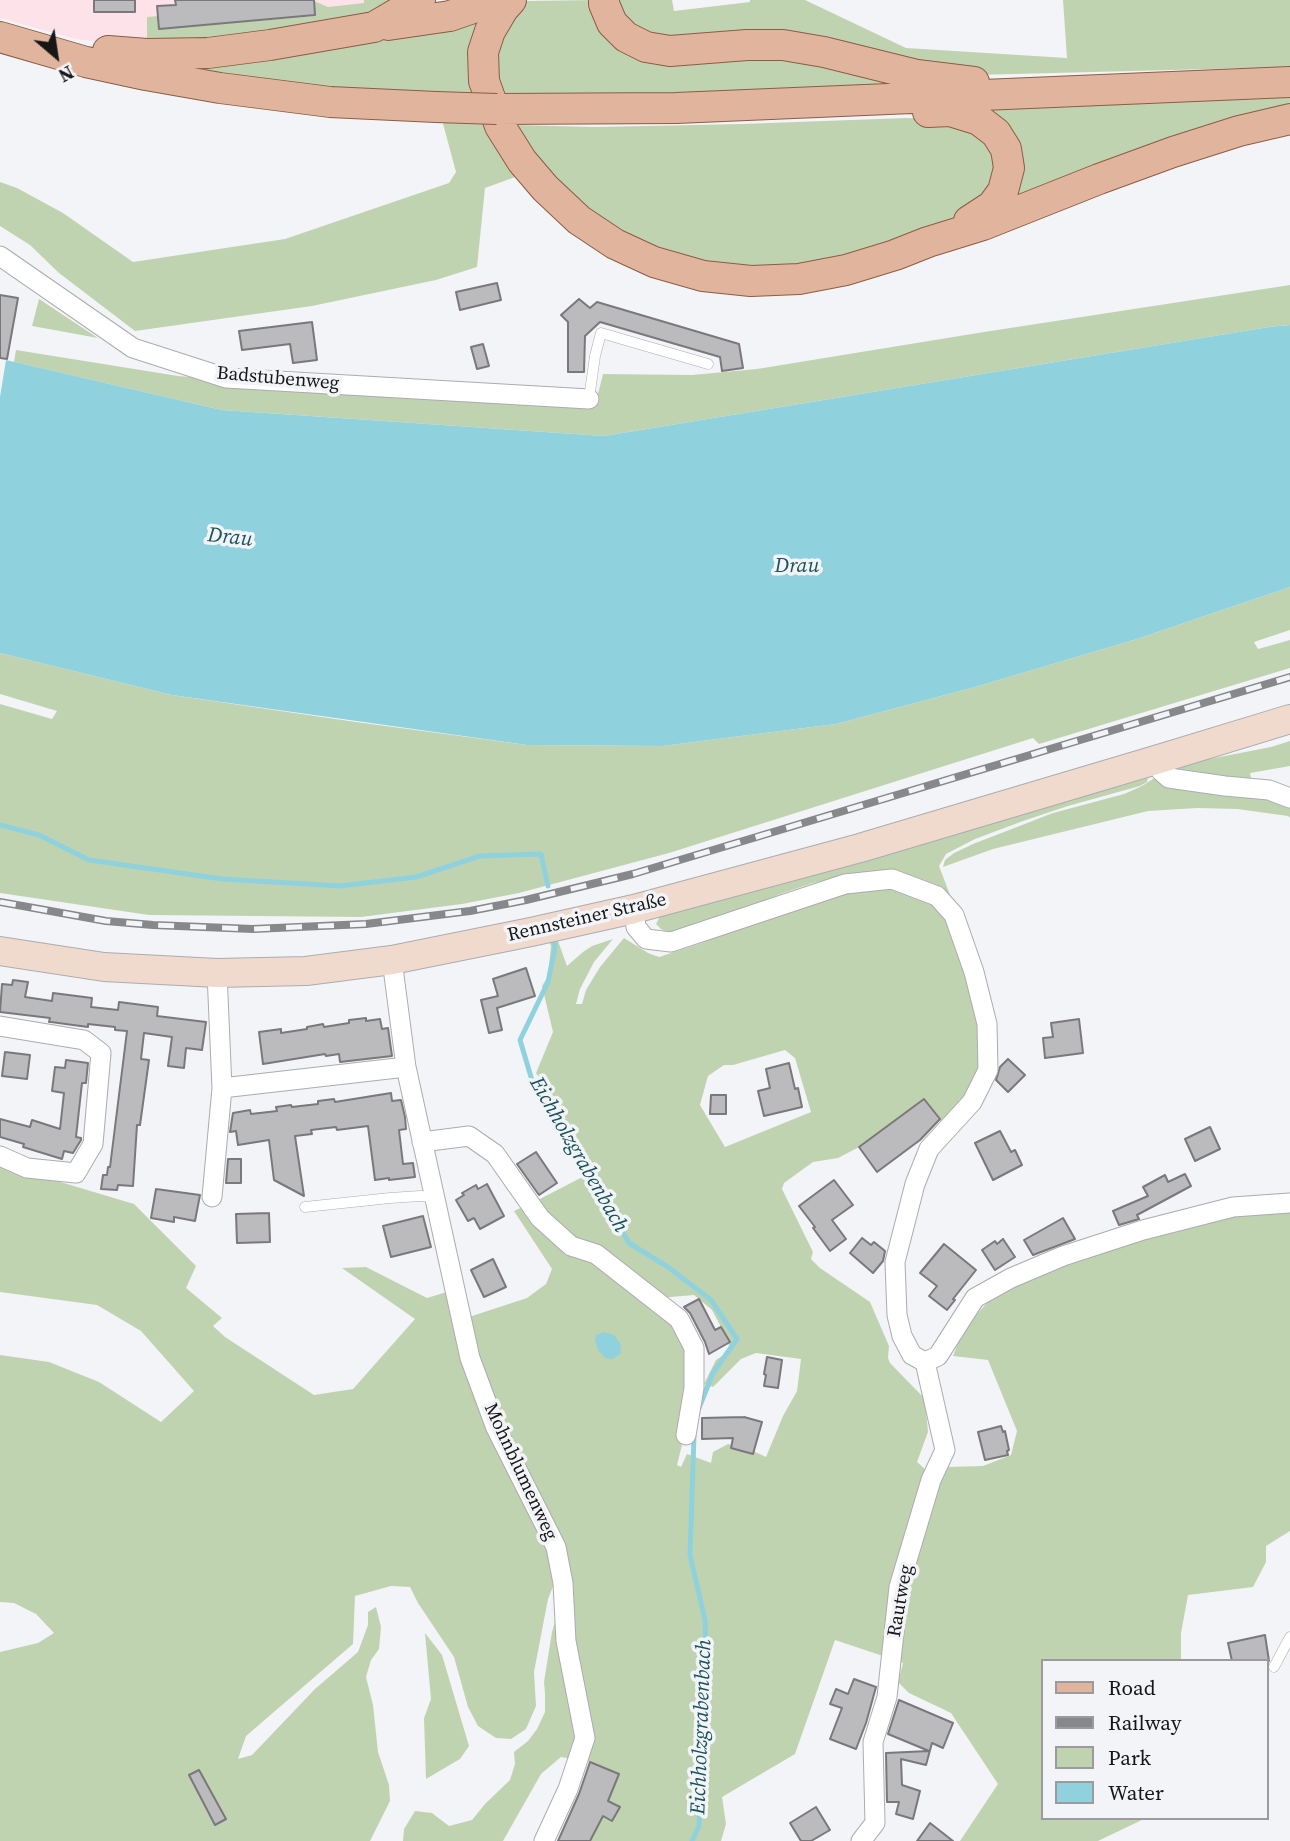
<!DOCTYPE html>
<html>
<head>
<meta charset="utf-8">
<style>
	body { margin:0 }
	#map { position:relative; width:1290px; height:1841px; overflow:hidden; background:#f3f4f8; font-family:"Source Serif 4",serif }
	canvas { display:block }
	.legend { position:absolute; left:1041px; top:1659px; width:228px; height:161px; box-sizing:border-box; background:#f3f4f8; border:2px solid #9b9b9e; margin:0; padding:9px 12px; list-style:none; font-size:21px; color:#161617 }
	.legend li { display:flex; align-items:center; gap:14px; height:35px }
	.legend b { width:35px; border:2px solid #9b9b9e }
	.north { position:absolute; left:21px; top:21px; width:70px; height:70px; -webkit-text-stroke:5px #f3f4f8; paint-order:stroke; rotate:151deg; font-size:19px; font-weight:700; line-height:28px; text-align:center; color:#161617 }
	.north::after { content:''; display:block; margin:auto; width:24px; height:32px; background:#161617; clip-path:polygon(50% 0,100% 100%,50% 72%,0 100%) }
</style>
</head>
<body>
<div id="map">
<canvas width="1290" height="1841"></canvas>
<ul class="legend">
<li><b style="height:9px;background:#e0b49d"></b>Road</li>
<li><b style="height:9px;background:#87888a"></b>Railway</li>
<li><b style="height:19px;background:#c0d3b1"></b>Park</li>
<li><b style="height:19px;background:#8fd2dd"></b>Water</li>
</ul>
<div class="north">N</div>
</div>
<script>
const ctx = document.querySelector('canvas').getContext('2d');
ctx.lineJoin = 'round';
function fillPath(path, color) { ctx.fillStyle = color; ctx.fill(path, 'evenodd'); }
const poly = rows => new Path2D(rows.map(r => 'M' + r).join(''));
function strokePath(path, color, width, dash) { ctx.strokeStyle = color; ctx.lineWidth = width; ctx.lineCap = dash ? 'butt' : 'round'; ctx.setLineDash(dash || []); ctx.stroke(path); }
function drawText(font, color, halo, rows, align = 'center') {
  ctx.font = font + ' "Source Serif 4",serif'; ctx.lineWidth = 7; ctx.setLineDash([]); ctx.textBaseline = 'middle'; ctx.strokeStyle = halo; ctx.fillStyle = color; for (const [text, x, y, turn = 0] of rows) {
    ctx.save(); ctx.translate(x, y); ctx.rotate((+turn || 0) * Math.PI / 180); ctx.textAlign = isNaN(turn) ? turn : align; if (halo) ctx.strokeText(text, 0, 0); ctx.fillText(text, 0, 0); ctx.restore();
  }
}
const commercial = poly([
	[0,0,391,0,380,9,147,47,75,39,0,18]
]);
const green = poly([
	[364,0,407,0,354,22,147,47,147,17,158,16,159,29,315,16,314,1,328,7,364,3],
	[598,0,620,40,766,51,892,83,890,89,499,97,494,57,500,36,524,1],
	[615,0,672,0,674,11,750,2,750,0,805,0,906,48,1067,58,1063,0,1290,0,1290,67,975,75,666,47,632,33],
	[492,9,478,96,377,96,216,78,156,61],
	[1290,93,1290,112,1007,209,987,110,992,106],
	[906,118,951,119,973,127,998,156,995,189,948,223,837,261,754,270,696,263,618,234,546,173,514,125,596,127,742,124],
	[442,120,489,124,518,176,485,188,477,267,436,280,312,306,135,331,59,273,30,245,0,226,0,182,17,188,63,213,133,262,285,239,449,183,456,172],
	[1290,285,1290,325,1269,327,604,436,222,410,14,362,16,350,178,376,397,394,595,406,603,374,692,375,757,369,984,332],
	[39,299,98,338,32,326],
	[1290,587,1290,630,1254,642,1258,649,1290,640,1290,668,1039,744,1033,738,669,853,519,893,462,904,361,917,149,915,0,893,0,704,52,719,57,711,0,694,0,653,172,695,356,722,527,745,662,746,836,724,975,687,1137,639],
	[1290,741,1290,766,1250,773,1252,782,1179,773,1178,769,1180,768,1199,761,1271,747],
	[1159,775,1290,802,1290,818,1288,816,1237,809,1197,808,1148,811,993,849,943,867,945,860,954,853,973,844,1053,813,1124,794,1142,786],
	[1148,778,1147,782,1140,786,1068,806,1023,821,975,839,946,854,939,866,950,895,949,898,930,883,913,876,897,872,836,878,813,883,783,893,726,916,670,933,661,929,656,924,660,916],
	[876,886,907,888,929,898,946,917,954,936,980,1034,980,1069,971,1091,943,1124,924,1099,859,1147,838,1158,813,1162,784,1183,782,1189,813,1252,811,1259,820,1268,870,1302,889,1346,888,1358,890,1363,925,1399,928,1432,917,1462,926,1470,886,1657,835,1640,795,1754,722,1797,726,1824,721,1841,590,1841,603,1816,612,1821,620,1807,607,1800,619,1774,585,1760,569,1596,512,1450,466,1318,527,1298,546,1284,552,1269,514,1211,529,1204,583,1251,665,1316,686,1343,692,1356,680,1430,682,1445,677,1465,681,1467,687,1454,711,1463,713,1452,728,1444,731,1445,731,1448,752,1454,753,1451,766,1457,783,1416,797,1391,801,1359,756,1353,741,1359,713,1387,704,1384,716,1360,731,1350,728,1343,729,1342,712,1310,694,1295,659,1298,575,1242,536,1201,596,1170,536,1073,553,1032,542,986,547,978,549,966,551,946,549,941,557,938,567,966,583,952,592,946,613,939,594,962,580,989,576,1004,582,1004,586,990,600,967,624,938,648,953,659,957,702,943,787,906],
	[785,1050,795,1058,811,1112,725,1147,700,1105,708,1076,724,1065,733,1065],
	[0,1162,17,1169,134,1204,196,1266,186,1288,222,1318,213,1326,225,1337,314,1395,353,1389,415,1319,342,1268,366,1267,427,1298,450,1291,560,1569,548,1599,534,1672,536,1706,526,1729,511,1739,496,1738,478,1726,468,1707,454,1657,418,1603,410,1587,391,1586,355,1596,353,1644,246,1736,238,1759,252,1755,315,1689,358,1652,368,1625,368,1612,376,1607,381,1627,379,1649,371,1660,366,1677,373,1705,378,1752,389,1785,390,1801,370,1841,0,1841,0,1652,38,1643,54,1633,36,1614,14,1603,0,1602,0,1355,49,1362,99,1382,161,1422,194,1391,141,1331,97,1305,0,1292],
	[1290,1211,1290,1531,1266,1546,1266,1562,1253,1587,1188,1595,1181,1633,1181,1661,1043,1661,1043,1818,1146,1818,1098,1841,960,1841,998,1784,951,1713,909,1693,898,1682,903,1663,898,1661,901,1602,945,1467,983,1466,1011,1455,1017,1431,988,1360,953,1356,964,1328,996,1293,1051,1267,1229,1214],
	[559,1608,569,1686,566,1693,568,1698,578,1760,561,1757,541,1774,503,1841,403,1841,404,1829,415,1811,432,1813,449,1826,472,1820,485,1804,510,1780,515,1764,514,1752,528,1741,537,1729,545,1712,545,1693,544,1682,552,1632],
	[425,1633,442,1655,469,1746,460,1759,426,1779,424,1718,431,1699]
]);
const water = poly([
	[1290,325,1290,587,1137,639,975,687,836,724,662,746,527,745,172,695,0,653,0,397,6,360,222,410,604,436,1269,327],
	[604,1332,614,1335,620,1343,621,1353,613,1359,605,1358,598,1350,595,1340,596,1335]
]);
const stream = poly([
	[0,825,39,835,89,860,222,879,340,886,416,877,480,856,541,854,548,886],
	[553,935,555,948,548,982,520,1040,534,1087,563,1129,629,1243,668,1267,711,1300,737,1339,713,1373,699,1408],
	[692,1841,699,1826,707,1681,705,1620,690,1555,694,1435]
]);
const building = poly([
	[94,0,135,0,135,12,94,12,94,0],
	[175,0,314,0,315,15,159,29,157,6,176,5,175,0],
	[497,283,501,300,460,310,456,292,497,283],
	[0,295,18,298,7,359,0,358,0,295],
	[579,299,590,308,597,302,739,344,743,368,722,371,720,357,600,322,585,336,584,372,568,372,568,322,561,315,579,299],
	[312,322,317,360,293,363,290,344,242,350,239,331,312,322],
	[483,344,489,366,477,369,471,347,483,344],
	[526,968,535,996,497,1008,502,1030,489,1033,481,1000,498,996,493,979,526,968],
	[13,980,28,982,25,997,52,1001,53,993,92,998,91,1007,118,1010,119,1002,158,1007,157,1016,206,1022,202,1050,186,1048,184,1068,168,1066,172,1037,144,1033,141,1059,149,1060,140,1125,137,1125,133,1186,118,1185,117,1190,101,1189,103,1175,107,1175,108,1167,110,1167,127,1031,115,1030,115,1027,88,1024,88,1027,51,1022,49,1022,50,1018,0,1012,2,984,12,985,13,980],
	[366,1018,366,1021,380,1019,382,1029,388,1028,392,1056,340,1062,339,1054,326,1056,325,1054,263,1064,259,1032,281,1029,281,1033,307,1029,307,1027,323,1024,324,1027,349,1023,349,1020,366,1018],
	[1079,1019,1083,1053,1045,1058,1043,1038,1053,1037,1051,1023,1079,1019],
	[5,1052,30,1055,27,1079,2,1076,5,1052],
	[1008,1059,1025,1075,1008,1092,996,1080,1000,1067,1008,1059],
	[66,1060,88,1063,86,1083,82,1083,76,1137,81,1138,81,1140,73,1153,64,1151,62,1159,23,1147,24,1144,0,1137,0,1119,30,1127,32,1120,60,1129,64,1093,52,1091,55,1067,65,1068,66,1060],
	[789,1063,795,1089,798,1088,802,1107,764,1116,758,1091,770,1088,766,1069,789,1063],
	[391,1093,392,1101,401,1100,405,1117,406,1129,399,1130,403,1164,413,1163,415,1177,389,1180,389,1178,375,1180,368,1126,337,1130,336,1127,311,1130,312,1134,295,1136,304,1196,274,1180,269,1140,238,1145,236,1131,230,1132,233,1113,250,1110,251,1114,277,1111,276,1107,291,1105,292,1107,318,1104,318,1101,334,1099,335,1102,391,1093],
	[711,1095,726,1095,726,1114,710,1114,711,1095],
	[924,1099,940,1119,920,1140,877,1172,859,1147,924,1099],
	[1210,1127,1220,1149,1195,1161,1185,1139,1210,1127],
	[1000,1131,1011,1152,1015,1150,1022,1165,993,1180,975,1143,1000,1131],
	[536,1152,557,1183,539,1195,517,1164,536,1152],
	[228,1159,241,1159,241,1183,226,1183,228,1159],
	[1185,1174,1191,1186,1137,1215,1139,1219,1119,1225,1113,1211,1148,1196,1143,1187,1165,1175,1168,1182,1185,1174],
	[834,1180,853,1205,832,1220,846,1239,830,1251,813,1228,815,1227,799,1206,834,1180],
	[487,1184,504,1216,480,1229,474,1218,468,1221,456,1200,464,1195,462,1193,476,1185,478,1189,487,1184],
	[156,1189,200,1195,195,1221,174,1217,174,1222,151,1218,156,1189],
	[269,1213,270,1242,237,1243,236,1214,269,1213],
	[423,1216,431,1247,391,1257,383,1226,423,1216],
	[1063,1218,1075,1239,1033,1255,1024,1240,1063,1218],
	[862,1238,871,1245,874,1242,885,1251,883,1261,873,1273,850,1253,862,1238],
	[1003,1239,1015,1257,995,1270,982,1250,995,1241,997,1244,1003,1239],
	[944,1244,976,1270,953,1299,955,1300,947,1310,929,1296,937,1286,920,1273,944,1244],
	[493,1259,506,1287,484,1297,471,1270,493,1259],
	[699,1299,715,1330,721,1327,730,1342,709,1354,705,1342,690,1313,684,1307,699,1299],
	[767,1357,782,1360,778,1388,764,1386,766,1375,764,1374,767,1357],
	[744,1417,762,1422,753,1454,731,1448,733,1438,702,1439,702,1418,744,1417],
	[1001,1426,1003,1432,1005,1431,1009,1450,1007,1451,1008,1455,985,1460,978,1432,1001,1426],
	[1265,1635,1269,1661,1232,1661,1228,1643,1265,1635],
	[854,1679,876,1687,866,1723,856,1749,830,1739,842,1708,830,1704,836,1689,848,1694,854,1679],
	[899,1700,953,1723,943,1748,932,1743,926,1765,901,1759,902,1785,920,1791,913,1819,896,1814,899,1802,887,1802,886,1753,929,1751,888,1734,899,1700],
	[590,1762,619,1774,608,1801,620,1807,612,1821,603,1816,590,1841,558,1841,579,1794,590,1762],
	[199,1770,226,1819,215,1825,189,1775,199,1770],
	[816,1807,830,1830,811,1841,801,1841,790,1823,816,1807],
	[930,1823,953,1841,917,1841,930,1823]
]);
const service = poly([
	[589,399,595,356,601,333,708,364],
	[305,1207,390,1198,420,1196,434,1197],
	[1274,1667,1290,1637]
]);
const minor = poly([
	[0,256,133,348,226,378,589,399],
	[1159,759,1161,771,1169,778,1225,786,1269,790,1290,798],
	[634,909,636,927,646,939,671,942,845,884,892,879,937,896,954,915,974,972,987,1024,988,1070,972,1102,929,1149,915,1184,895,1262,897,1315,902,1336,912,1355,925,1362,938,1356,975,1298,1011,1278,1063,1256,1143,1230,1233,1207,1290,1203],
	[392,960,406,1067,470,1358,496,1428,556,1547,563,1583,566,1641,585,1738,568,1789,544,1841],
	[217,973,222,1088,406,1067],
	[0,1026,84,1040,101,1053,93,1144,76,1173,27,1168,0,1156],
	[422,1142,469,1136,495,1154,540,1218,571,1246,596,1254,679,1319,694,1348,694,1388,686,1435],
	[212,1197,222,1088],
	[861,1841,875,1823,873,1742,887,1697,899,1587,931,1480,945,1450,925,1362]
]);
const secondary = poly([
	[0,951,104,967,217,973,306,971,392,960,531,932,634,909,860,848,1159,759,1290,719]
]);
const primary = poly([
	[511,0,503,9,490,31,483,52,484,81,500,126,522,161,545,188,579,220,615,244,654,262,703,276,751,281,799,279,846,270,895,255,928,242,983,225,1099,179,1173,152,1239,131,1290,119],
	[604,0,604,4,612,23,626,37,646,47,670,51,747,45,783,45,824,52,917,75,974,82],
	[388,25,450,16,496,0],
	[0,37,86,62,146,75,220,88,330,102,436,107],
	[108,51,147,54,208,53,270,45,374,27,420,0],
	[497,109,676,108,1290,82],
	[928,112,950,111,979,120,996,133,1006,149,1009,168,1003,191,992,206,969,221]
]);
const rail = poly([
	[0,902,106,921,153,925,253,929,366,924,470,911,526,900,633,874,1290,677]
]);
const primaryBridge = poly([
	[436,107,497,109]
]);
const streetNames = [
	["Badstubenweg",278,379,5],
	["Rennsteiner Straße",587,918,-13],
	["Mohnblumenweg",520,1472,65],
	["Rautweg",901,1601,-80]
];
const waterNames = [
	["Drau",230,538,6],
	["Drau",797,567],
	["Eichholzgrabenbach",578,1155,60],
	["Eichholzgrabenbach",702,1727,-88]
];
fillPath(commercial, '#fde3e9');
fillPath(green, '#c0d3b1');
fillPath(water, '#8fd2dd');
strokePath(stream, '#8fd2dd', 5);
fillPath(building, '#bbbabd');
strokePath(building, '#7a787b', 2);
strokePath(service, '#abacaf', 11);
strokePath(minor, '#abacaf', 21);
strokePath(secondary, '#abacaf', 30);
strokePath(primary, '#8c5c44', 32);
strokePath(service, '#fff', 10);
strokePath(minor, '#fff', 19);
strokePath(secondary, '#f0dace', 28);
strokePath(primary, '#e0b49d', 30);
strokePath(rail, '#87888a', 8);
strokePath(rail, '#f3f4f8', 5, [16]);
strokePath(primaryBridge, '#8c5c44', 32, []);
strokePath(primaryBridge, '#e0b49d', 30);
drawText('19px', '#161617', '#f3f4f8', streetNames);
drawText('italic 21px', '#18525a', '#f3f4f8', waterNames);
</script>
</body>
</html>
